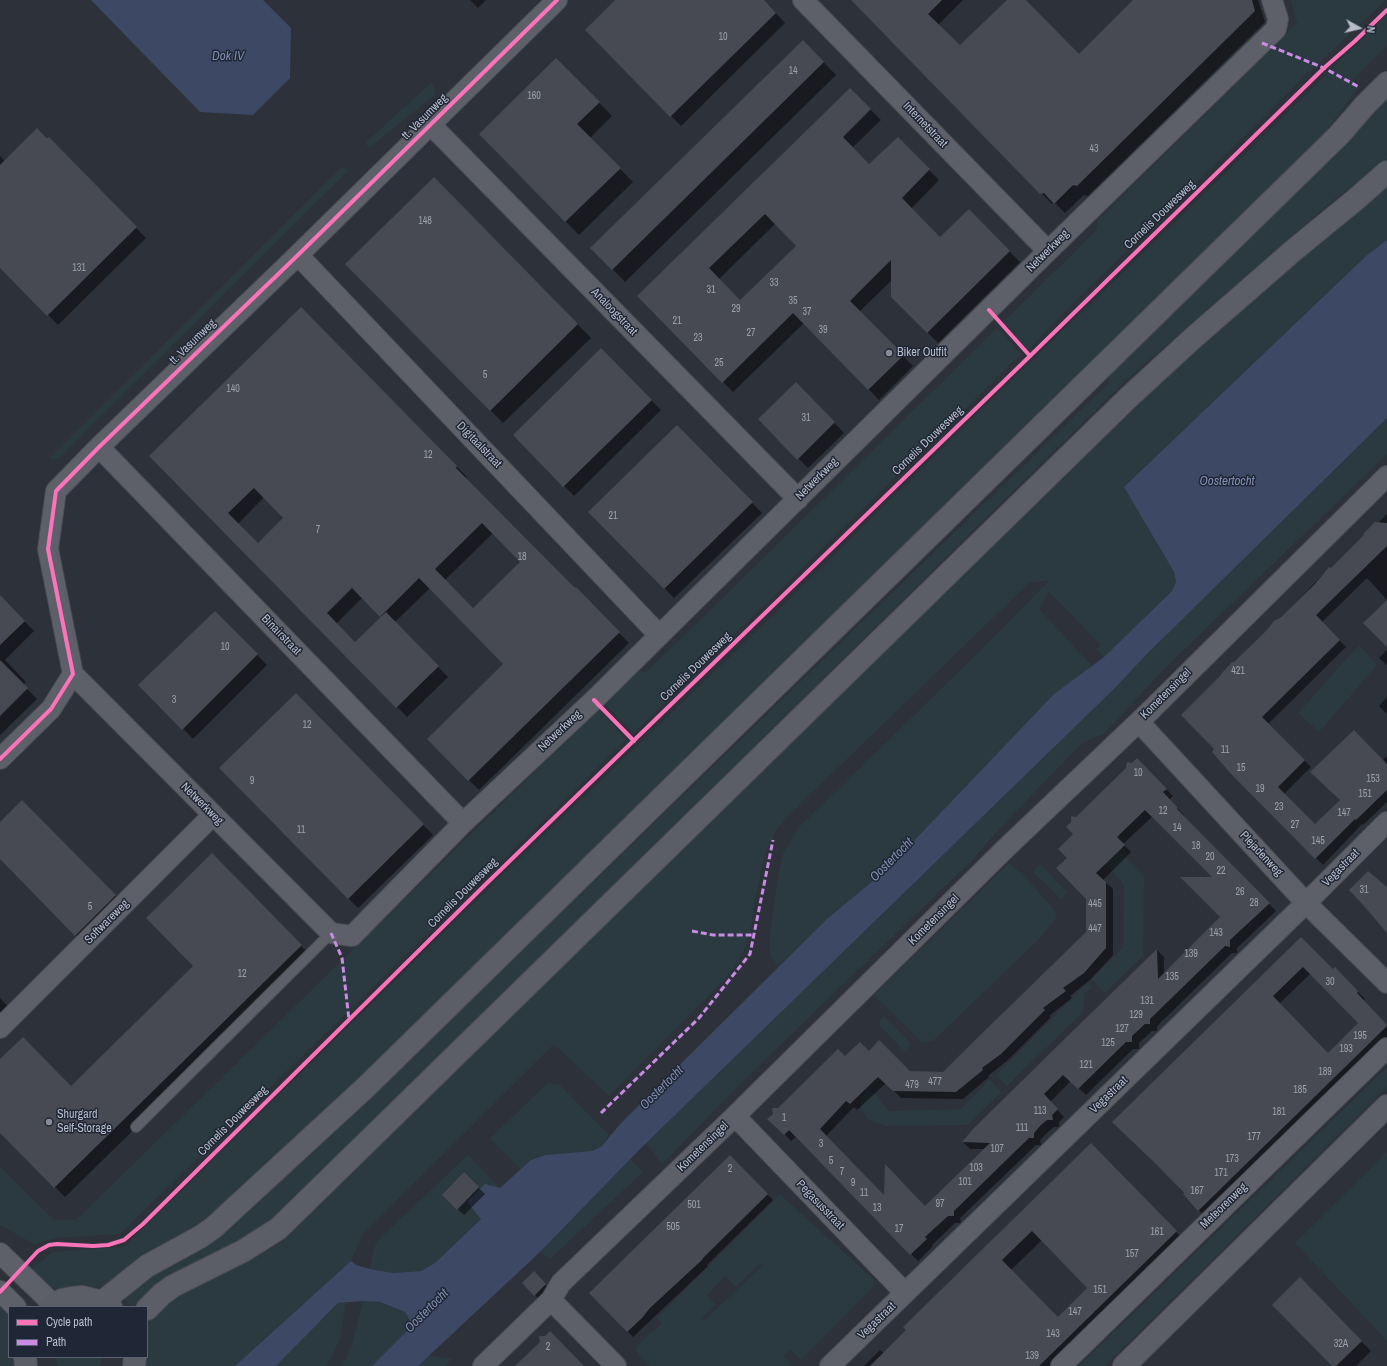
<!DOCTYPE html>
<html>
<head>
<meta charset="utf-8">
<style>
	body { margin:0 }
	#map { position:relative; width:1387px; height:1366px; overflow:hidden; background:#2d313a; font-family:"Archivo Narrow",sans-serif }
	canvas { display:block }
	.legend { position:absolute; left:8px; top:1306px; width:140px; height:52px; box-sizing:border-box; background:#1f2635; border:1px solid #5c6271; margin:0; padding:5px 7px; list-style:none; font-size:12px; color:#b7bcca }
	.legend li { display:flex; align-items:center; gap:8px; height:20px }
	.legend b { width:20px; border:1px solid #5c6271 }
	.north { position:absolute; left:1339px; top:8px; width:40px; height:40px; -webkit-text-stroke:3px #1f2635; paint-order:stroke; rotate:98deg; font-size:11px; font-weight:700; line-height:16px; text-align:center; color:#b7bcca }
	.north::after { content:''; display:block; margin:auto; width:14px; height:18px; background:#b7bcca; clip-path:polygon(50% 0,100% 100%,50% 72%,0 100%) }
</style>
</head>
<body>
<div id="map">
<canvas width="1387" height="1366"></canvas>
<ul class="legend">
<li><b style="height:5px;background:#fb73b8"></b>Cycle path</li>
<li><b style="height:5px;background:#ca8be6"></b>Path</li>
</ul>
<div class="north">N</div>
</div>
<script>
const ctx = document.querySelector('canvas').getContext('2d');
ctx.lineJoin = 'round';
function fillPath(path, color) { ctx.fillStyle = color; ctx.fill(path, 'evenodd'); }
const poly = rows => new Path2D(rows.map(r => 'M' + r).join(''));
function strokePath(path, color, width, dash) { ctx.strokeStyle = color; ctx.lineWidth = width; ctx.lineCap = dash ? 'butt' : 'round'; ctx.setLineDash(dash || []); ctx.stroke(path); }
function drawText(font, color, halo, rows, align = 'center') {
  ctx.font = font + ' "Archivo Narrow",sans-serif'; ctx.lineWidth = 3; ctx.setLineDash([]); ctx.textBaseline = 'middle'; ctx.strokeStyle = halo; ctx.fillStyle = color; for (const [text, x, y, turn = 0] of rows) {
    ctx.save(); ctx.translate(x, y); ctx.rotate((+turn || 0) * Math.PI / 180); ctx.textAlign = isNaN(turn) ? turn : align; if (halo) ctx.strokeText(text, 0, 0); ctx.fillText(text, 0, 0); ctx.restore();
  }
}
const green = poly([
	[1291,0,1386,0,1321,61,1055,321,1028,351,1003,322,1096,231,1098,220,1297,23],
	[1387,14,1387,45,1353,79,1359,87,1321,138,980,469,785,663,214,1220,106,1286,60,1290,42,1284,29,1272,52,1252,124,1247,517,861,765,623,1020,372,1269,131],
	[432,82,436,94,369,148,365,143],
	[1387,91,1387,159,1330,203,1124,382,254,1239,158,1284,132,1307,123,1298,309,1157,1109,383,1108,374,1112,369,1243,245,1340,148],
	[342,167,349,170,58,459,49,458],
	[1387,186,1387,240,1366,256,1124,487,1174,572,1176,582,1172,591,1104,657,1096,649,1101,645,1049,592,1039,609,1092,666,1054,694,886,870,828,918,778,966,771,956,769,950,770,932,779,871,783,854,792,838,800,826,980,651,1050,580,1029,583,786,818,775,832,766,850,755,899,750,937,744,950,734,968,719,985,609,1096,554,1044,363,1234,351,1261,235,1366,142,1366,143,1357,147,1357,147,1329,150,1321,164,1303,217,1273,257,1257,283,1241,401,1123,1167,377,1310,248],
	[997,328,1021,354,634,733,604,704,639,670,645,673,685,635],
	[1387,418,1387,454,1162,671,1104,734,1083,742,1000,828,972,860,743,1081,662,1164,645,1143,1116,687,1145,656],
	[1359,645,1377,665,1319,732,1298,713],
	[599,709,626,740,120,1234,57,1238,34,1244,0,1225,0,1167,54,1220,76,1220],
	[1119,851,1144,876,1143,956,1105,993,1091,979,1123,948,1124,884,1103,862],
	[1009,863,1026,878,1055,911,1057,917,1041,937,933,1041,922,1042,874,995],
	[1040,864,1067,892,1062,900,1033,872],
	[1088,982,1093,987,1084,994,1083,1012,1007,1086,996,1075],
	[884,1016,911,1044,906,1053,878,1024],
	[1387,1067,1387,1087,1105,1366,1079,1366],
	[990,1079,1001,1092,968,1125,886,1126,867,1119,861,1108,861,1097,870,1088,889,1111,961,1109],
	[548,1083,560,1085,609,1135,601,1147,592,1151,545,1155,531,1160,521,1170,490,1138],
	[1387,1152,1387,1341,1295,1243],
	[468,1155,500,1188,467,1202,482,1218,435,1263,421,1271,393,1273,370,1269,373,1251,376,1244,382,1236],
	[630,1159,643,1172,550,1259,540,1252],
	[780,1194,875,1281,870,1290,801,1360,790,1350,784,1356,792,1366,649,1366,635,1350,644,1339,662,1323,657,1318],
	[760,1264,762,1266,706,1319,701,1319,716,1305,707,1295,725,1276,736,1287],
	[0,1300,9,1312,9,1357,18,1357,18,1366,0,1366],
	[363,1301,380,1302,405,1312,412,1324,410,1328,372,1366,340,1366,347,1357,352,1344],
	[346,1302,340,1339,327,1366,276,1366,338,1303],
	[429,1356,453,1359,445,1366,418,1366],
	[55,1357,103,1357,100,1366,58,1366]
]);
const water = poly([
	[91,0,263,0,291,28,290,78,253,115,200,112],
	[1387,240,1387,418,1145,656,1116,687,642,1147,540,1252,418,1366,372,1366,410,1328,412,1324,405,1312,380,1302,363,1301,338,1303,276,1366,235,1366,351,1261,356,1265,370,1269,393,1273,421,1271,435,1263,481,1219,467,1202,485,1184,500,1188,531,1160,545,1155,592,1151,601,1147,621,1123,828,918,886,870,1054,694,1104,657,1172,591,1176,582,1174,572,1124,487,1366,256]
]);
const shadow = poly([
	[470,0,486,0,478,8],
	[617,0,763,0,785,23,681,126,586,30],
	[852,0,963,0,938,25,960,47,1008,0,1024,0,1079,55,1135,0,1258,0,1265,22,1088,196,1084,195,1065,213,1055,203,1052,204],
	[803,41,836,75,625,282,592,248],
	[556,59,612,116,590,138,633,182,579,235,480,134],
	[850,89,881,120,852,148,869,166,898,138,939,180,911,209,941,239,969,211,1020,262,938,343,892,296,892,280,859,312,913,366,879,400,804,323,733,392,639,296],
	[776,223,797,246,740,302,719,279],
	[38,129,61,151,146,238,58,325,0,266,0,156,5,161],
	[447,191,591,338,503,423,347,264],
	[301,308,467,477,465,479,629,643,479,790,428,739,504,664,430,588,395,622,448,677,407,717,150,456],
	[264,497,285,518,258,544,238,524],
	[493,533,522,562,473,609,445,580],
	[362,598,382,617,355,643,336,624],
	[601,349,661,410,574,496,514,435],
	[796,383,844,433,808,468,759,419],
	[677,427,762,513,674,598,590,512],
	[1387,514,1387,600,1367,578,1322,622,1346,647,1268,724,1311,767,1284,794,1315,826,1387,756,1387,802,1363,825,1362,824,1323,865,1231,774,1216,749,1235,663,1268,630,1275,621,1286,613,1329,568,1332,569],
	[0,596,34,631,5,660,26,682,23,685,37,699,0,735],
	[215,612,267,665,193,739,140,685],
	[1387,650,1387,665,1379,658],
	[296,694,433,835,358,908,221,769],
	[1387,697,1387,714,1379,706],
	[1137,759,1173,796,1169,800,1184,815,1183,816,1276,911,1237,948,1237,953,1232,953,1157,1026,1157,1031,1152,1031,1139,1043,1139,1049,1133,1049,1086,1095,1071,1081,1050,1102,1064,1117,1059,1122,1059,1127,1054,1127,1048,1132,1040,1140,1041,1145,1036,1145,960,1218,961,1223,955,1223,932,1245,933,1246,918,1261,796,1137,791,1141,769,1119,779,1109,845,1058,869,1052,910,1072,943,1073,1087,932,1087,899,1068,858,1077,818],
	[1153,816,1214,878,1222,917,1164,974,1164,957,1157,950,974,1130,963,1142,970,1149,985,1149,926,1207,885,1197,826,1136,854,1107,857,1110,886,1083,901,1098,963,1099,989,1077,988,1076,1008,1060,1051,1017,1049,1016,1072,998,1070,996,1091,979,1113,955,1113,889,1103,880,1131,852,1123,844],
	[22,801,129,909,89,949,0,858,0,823],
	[212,855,311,956,65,1197,0,1132,0,1061,71,1087,195,966],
	[1301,938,1333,970,1335,969,1365,999,1363,1001,1387,1026,1387,1041,1206,1218,1160,1167],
	[1311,973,1360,1023,1328,1054,1279,1004],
	[0,998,16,1015,0,1032],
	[1091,1144,1185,1241,1057,1366,864,1366,880,1350,884,1353],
	[1042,1240,1089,1288,1058,1318,1011,1270],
	[730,1157,773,1200,707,1265,708,1266,633,1337,590,1293],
	[464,1174,485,1194,464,1215,443,1195],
	[534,1273,548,1288,538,1298,523,1283],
	[1300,1279,1371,1351,1356,1366,1333,1366]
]);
const building = poly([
	[615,0,764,0,776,13,670,117,585,30],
	[851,0,942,0,928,14,960,45,1007,0,1026,0,1079,54,1133,0,1252,0,1255,11,1077,186,1073,185,1054,204,1044,193,1040,194],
	[803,40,824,62,612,270,590,248],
	[556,58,600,102,577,124,621,168,565,222,479,134],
	[850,88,871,109,843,137,869,164,898,137,930,169,902,198,940,237,969,209,1010,251,927,333,891,297,891,260,850,301,904,355,868,390,793,313,722,383,637,296],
	[765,214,796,246,740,300,709,268],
	[37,128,47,138,49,137,137,227,47,316,0,268,0,165],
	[434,177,578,324,490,411,345,264],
	[301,307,457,466,456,468,575,588,576,587,620,632,468,781,427,739,503,664,419,578,380,617,352,588,327,613,355,642,386,612,439,666,396,708,149,456],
	[254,488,283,518,258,543,228,513],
	[482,523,520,562,473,608,435,569],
	[601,348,652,400,563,487,513,435],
	[796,382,835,422,797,460,758,419],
	[677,425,753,502,664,589,588,512],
	[1375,522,1387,523,1387,546,1316,615,1340,640,1262,717,1305,760,1278,787,1315,824,1340,800,1310,772,1354,730,1387,764,1387,790,1356,820,1355,819,1315,859,1231,774,1212,752,1214,749,1181,715,1221,675,1221,674,1232,662,1234,662,1267,630,1274,621,1281,617,1314,585,1329,567,1331,568,1364,535,1364,533],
	[0,595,25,621,0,645],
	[1387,600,1387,647,1363,623],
	[215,611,258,654,182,730,138,685],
	[0,660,28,688,0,716],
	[296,693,424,824,348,899,219,768],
	[1137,758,1167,789,1163,792,1177,807,1177,809,1270,903,1230,940,1230,947,1225,946,1150,1019,1150,1024,1145,1024,1132,1036,1132,1042,1126,1042,1078,1089,1063,1075,1044,1094,1058,1109,1052,1115,1053,1120,1047,1120,1041,1125,1034,1133,1034,1138,1029,1138,954,1211,954,1216,948,1216,925,1237,927,1239,910,1255,789,1130,784,1135,767,1119,773,1114,772,1108,778,1108,838,1049,845,1056,860,1042,869,1051,879,1040,910,1071,943,1072,963,1052,1086,932,1086,899,1056,868,1067,858,1058,849,1073,834,1066,827,1071,822,1071,816,1076,817,1126,768,1127,762,1132,763],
	[1145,810,1212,877,1180,877,1220,917,1158,979,1157,949,1085,1019,973,1129,962,1142,990,1143,925,1206,885,1164,884,1195,820,1129,846,1101,850,1104,878,1077,893,1091,956,1092,983,1070,982,1068,1001,1054,1045,1010,1043,1008,1066,991,1063,988,1084,973,1106,948,1106,882,1096,873,1125,845,1117,837],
	[22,800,116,895,75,936,0,859,0,822],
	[212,853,302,945,54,1188,0,1133,0,1059,23,1037,71,1086,193,966,146,918],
	[1368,871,1387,887,1387,933,1364,906,1349,890],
	[1301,937,1333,969,1335,967,1358,991,1357,993,1387,1025,1387,1026,1198,1211,1183,1194,1184,1193,1156,1164,1112,1122],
	[1303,967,1358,1023,1328,1053,1273,996],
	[1091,1143,1177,1231,1175,1233,1039,1366,870,1366,906,1330,903,1327],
	[1032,1231,1087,1288,1058,1317,1002,1260],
	[730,1155,768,1194,702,1259,703,1259,650,1308,642,1318,627,1332,589,1293],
	[464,1172,479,1187,457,1210,442,1195],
	[534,1271,546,1284,534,1296,522,1283],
	[1300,1277,1362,1341,1336,1366,1332,1366,1272,1305],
	[550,1331,584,1366,515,1366,540,1342,539,1336,545,1336]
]);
const lane = poly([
	[136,1127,331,933]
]);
const street = poly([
	[803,0,1048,251],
	[431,125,798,499],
	[298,255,659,635],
	[99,447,463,823],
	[73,674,331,933,352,936,463,823,594,700,1048,251,1276,29,1278,19,1272,0],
	[1139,722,1306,903,1387,983],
	[0,759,51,709,73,674,48,549,56,491,99,447,298,255,557,0],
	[0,1028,213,815],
	[735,1116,905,1293],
	[0,1253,53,1304],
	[0,1291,16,1307],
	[551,1300,616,1366],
	[483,1366,551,1300,561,1283,735,1116,1005,849,1149,712,1387,476],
	[830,1366,1306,903,1387,822],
	[1061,1366,1387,1048]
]);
const secondary = poly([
	[102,1302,147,1266,200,1237,213,1228,366,1087,1339,135,1366,104,1387,83],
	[50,1307,62,1300,72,1298,82,1297,102,1302,111,1307],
	[147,1309,162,1294,173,1286,243,1251,278,1229,1128,398,1192,339,1294,250,1355,200,1387,172],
	[25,1357,26,1366],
	[134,1366,135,1357],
	[1124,1366,1387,1106]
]);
const quiet = poly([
	[1262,43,1324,68,1359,87],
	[692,931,713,935,754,935],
	[331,933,342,958,349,1020],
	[601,1113,699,1018,750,954,773,840]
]);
const cycleway = poly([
	[989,310,1030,356],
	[594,700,634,741],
	[0,759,51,709,73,674,48,549,56,491,99,447,298,255,557,0],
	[0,1292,38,1251,49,1245,57,1244,93,1246,108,1245,124,1240,143,1224,487,883,1030,356,1324,68,1355,41,1387,10]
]);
const markers = [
	[889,353,4,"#878b98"],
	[49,1122,4,"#878b98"]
];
const numberNames = [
	["10",723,37],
	["14",793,71],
	["160",534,96],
	["43",1094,149],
	["148",425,221],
	["131",79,268],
	["33",774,283],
	["31",711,290],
	["35",793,301],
	["29",736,309],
	["37",807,312],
	["21",677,321],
	["39",823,330],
	["27",751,333],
	["23",698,338],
	["25",719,363],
	["5",485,375],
	["140",233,389],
	["31",806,418],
	["12",428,455],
	["21",613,516],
	["7",318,530],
	["18",522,557],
	["10",225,647],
	["421",1238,671],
	["3",174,700],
	["12",307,725],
	["11",1225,750],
	["15",1241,768],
	["10",1138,773],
	["153",1373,779],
	["9",252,781],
	["19",1260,789],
	["151",1365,794],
	["23",1279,807],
	["12",1163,811],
	["147",1344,813],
	["27",1295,825],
	["14",1177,828],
	["11",301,830],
	["145",1318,841],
	["18",1196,846],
	["20",1210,857],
	["22",1221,871],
	["31",1364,890],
	["26",1240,892],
	["28",1254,903],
	["445",1095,904],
	["5",90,907],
	["447",1095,929],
	["143",1216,933],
	["139",1191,954],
	["12",242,974],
	["135",1172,977],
	["30",1330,982],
	["131",1147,1001],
	["129",1136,1015],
	["127",1122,1029],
	["195",1360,1036],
	["125",1108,1043],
	["193",1346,1049],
	["121",1086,1065],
	["189",1325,1072],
	["477",935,1082],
	["479",912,1085],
	["185",1300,1090],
	["113",1040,1111],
	["181",1279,1112],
	["1",784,1118],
	["111",1022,1128],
	["177",1254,1137],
	["3",821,1144],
	["107",997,1149],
	["173",1232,1159],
	["5",831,1161],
	["103",976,1168],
	["2",730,1169],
	["7",842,1172],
	["171",1221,1173],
	["101",965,1182],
	["9",853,1183],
	["167",1197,1191],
	["11",864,1193],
	["97",940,1204],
	["501",694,1205],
	["13",877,1208],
	["505",673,1227],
	["17",899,1229],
	["161",1157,1232],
	["157",1132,1254],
	["151",1100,1290],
	["147",1075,1312],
	["143",1053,1334],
	["32A",1341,1344],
	["2",548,1347],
	["139",1032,1356]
];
const streetNames = [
	["tt. Vasumweg",425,117,-45],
	["Internetstraat",925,125,46],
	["Cornelis Douwesweg",1160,215,-44],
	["Netwerkweg",1048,251,-45],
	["Analoogstraat",614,312,46],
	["tt. Vasumweg",193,342,-44],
	["Cornelis Douwesweg",928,441,-44],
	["Digitaalstraat",479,445,46],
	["Netwerkweg",817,479,-45],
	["Binairstraat",281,635,46],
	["Cornelis Douwesweg",696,667,-44],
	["Kometensingel",1166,694,-45],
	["Netwerkweg",560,731,-43],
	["Netwerkweg",202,804,45],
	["Plejadenweg",1261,854,47],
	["Vegastraat",1341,868,-45],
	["Cornelis Douwesweg",463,893,-45],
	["Kometensingel",934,920,-45],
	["Softwareweg",107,922,-45],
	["Vegastraat",1109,1095,-44],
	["Cornelis Douwesweg",233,1121,-45],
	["Kometensingel",703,1147,-44],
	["Pegasusstraat",820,1205,46],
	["Meteorenweg",1224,1206,-44],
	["Vegastraat",877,1321,-44]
];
const poiNames = [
	["Biker Outfit",897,353],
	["Shurgard",57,1115],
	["Self-Storage",57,1129]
];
const waterNames = [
	["Dok IV",228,57],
	["Oostertocht",1227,482],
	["Oostertocht",892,860,-45],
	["Oostertocht",662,1088,-45],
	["Oostertocht",427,1311,-45]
];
fillPath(green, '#2a3a40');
fillPath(water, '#3c4864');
fillPath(shadow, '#0007');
fillPath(building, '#474a52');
strokePath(lane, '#494c53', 12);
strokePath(street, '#494c53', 22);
strokePath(secondary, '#494c53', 24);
strokePath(lane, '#5d6068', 10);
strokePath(street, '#5d6068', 20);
strokePath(secondary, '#5b5e67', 22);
strokePath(quiet, '#ca8be6', 3, [6, 3]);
strokePath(cycleway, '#fb73b8', 4);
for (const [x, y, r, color] of markers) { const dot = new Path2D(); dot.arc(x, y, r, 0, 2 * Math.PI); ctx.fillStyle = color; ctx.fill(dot); strokePath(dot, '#1f2635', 1.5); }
drawText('10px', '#9ba0ac', null, numberNames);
drawText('12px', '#b7bcca', '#1f2635', streetNames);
drawText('12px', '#b7bcca', '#1f2635', poiNames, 'left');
drawText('italic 13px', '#808eb0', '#1f2635', waterNames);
</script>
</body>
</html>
